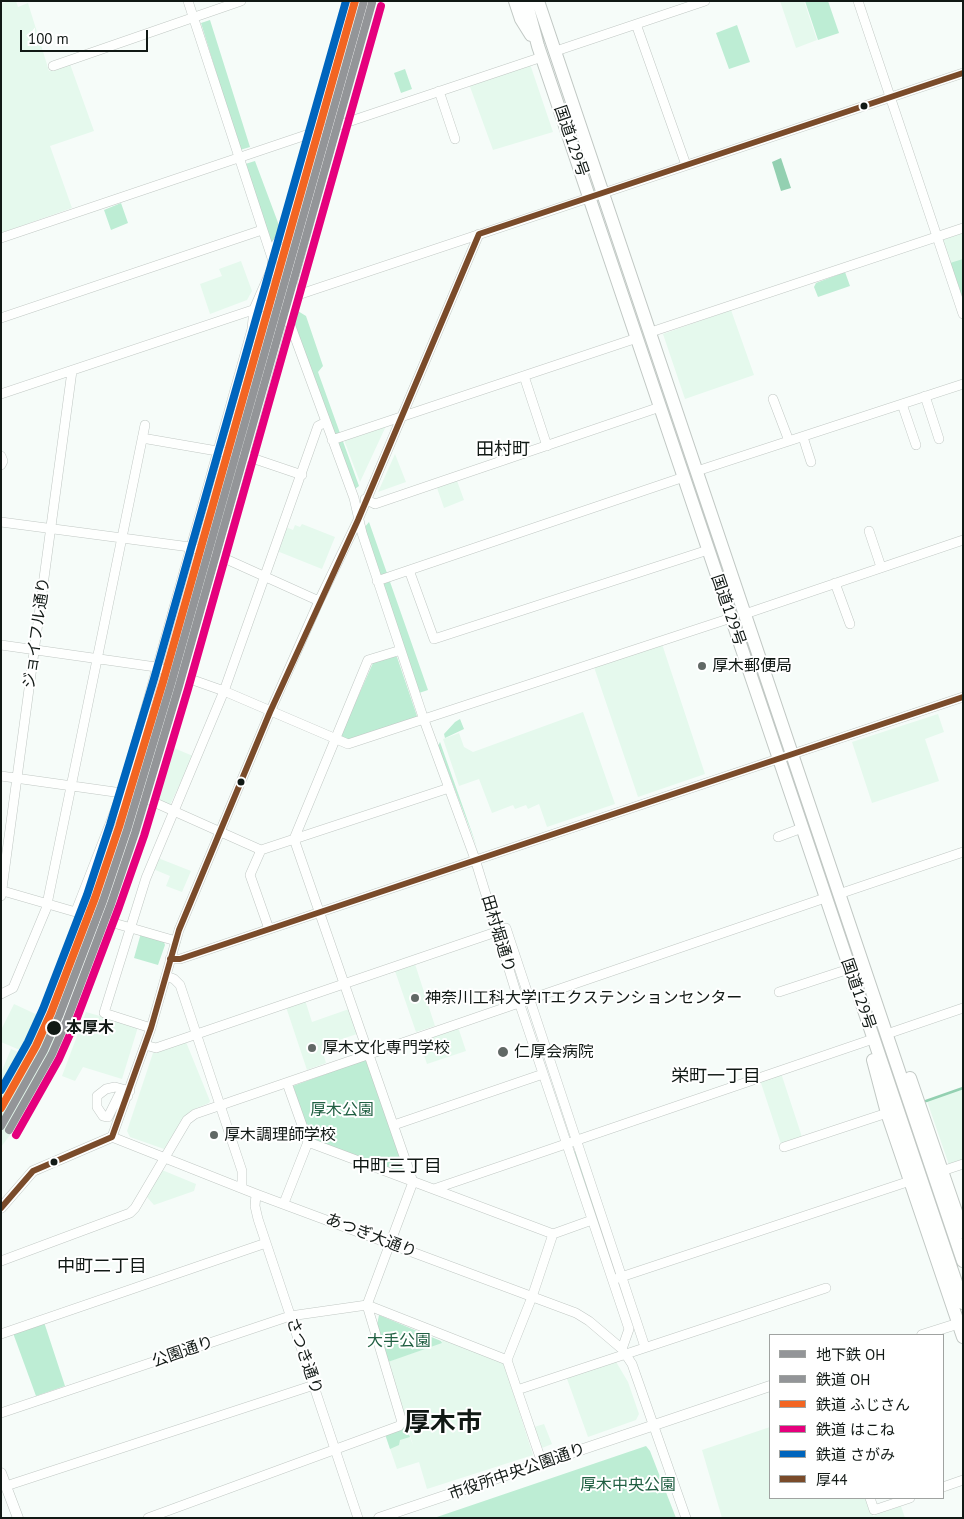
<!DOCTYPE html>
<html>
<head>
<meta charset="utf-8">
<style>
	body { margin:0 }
	#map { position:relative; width:964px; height:1519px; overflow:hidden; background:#f6fcf9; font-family:"PT Sans","Noto Sans JP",sans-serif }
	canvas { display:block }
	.frame { position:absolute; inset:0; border:2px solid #111915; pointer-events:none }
	.legend { position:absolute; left:769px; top:1334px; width:175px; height:165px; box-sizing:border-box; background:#fff; border:1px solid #a0a3a1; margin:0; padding:6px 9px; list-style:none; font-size:15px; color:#111915 }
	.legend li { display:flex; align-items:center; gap:10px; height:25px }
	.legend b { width:25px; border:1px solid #a0a3a1 }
	.scale { position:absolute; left:20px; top:30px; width:128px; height:22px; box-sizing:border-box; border:2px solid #111915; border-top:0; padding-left:6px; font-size:15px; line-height:18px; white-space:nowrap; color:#111915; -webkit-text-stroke:4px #fff; paint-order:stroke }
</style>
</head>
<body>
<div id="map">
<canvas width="964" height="1519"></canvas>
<div class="frame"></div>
<ul class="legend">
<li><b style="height:6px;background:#939598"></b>地下鉄 OH</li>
<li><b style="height:6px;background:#939598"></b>鉄道 OH</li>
<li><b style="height:6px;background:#f26522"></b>鉄道 ふじさん</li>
<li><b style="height:6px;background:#e5007d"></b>鉄道 はこね</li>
<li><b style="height:6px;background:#0065bd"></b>鉄道 さがみ</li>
<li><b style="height:6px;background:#7a4b2a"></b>厚44</li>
</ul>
<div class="scale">100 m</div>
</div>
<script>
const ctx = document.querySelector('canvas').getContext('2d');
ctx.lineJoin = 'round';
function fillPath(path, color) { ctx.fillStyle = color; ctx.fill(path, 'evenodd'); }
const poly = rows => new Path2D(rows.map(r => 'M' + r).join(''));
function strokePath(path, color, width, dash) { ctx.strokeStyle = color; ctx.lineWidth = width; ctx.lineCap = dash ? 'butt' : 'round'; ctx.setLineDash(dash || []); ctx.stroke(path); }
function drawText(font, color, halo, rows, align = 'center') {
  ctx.font = font + ' "PT Sans","Noto Sans JP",sans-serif'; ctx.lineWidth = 4; ctx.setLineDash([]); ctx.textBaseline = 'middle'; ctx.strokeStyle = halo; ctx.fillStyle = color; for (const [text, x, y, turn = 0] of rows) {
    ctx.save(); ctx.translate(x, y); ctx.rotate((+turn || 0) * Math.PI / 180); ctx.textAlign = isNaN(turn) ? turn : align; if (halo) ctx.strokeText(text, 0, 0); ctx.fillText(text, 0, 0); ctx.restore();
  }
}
const built = poly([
	[9,1,16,1,18,7,28,3,49,71,70,64,94,131,50,146,72,208,1,233,1,4],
	[780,1,804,1,817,40,796,48],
	[530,64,553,132,493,150,469,84],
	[963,232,963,305,942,243,944,238],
	[241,261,252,291,247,300,210,314,200,284,222,276,219,269],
	[731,310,754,375,685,399,663,334],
	[386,426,360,482,344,440],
	[395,454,406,482,378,492],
	[456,478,464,500,444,508,436,485],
	[302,524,335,537,322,569,277,551,286,527,293,530,295,525,300,527],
	[662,644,705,774,638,797,594,667],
	[583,712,615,804,547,827,539,804,528,809,526,805,515,809,513,805,492,813,479,779,459,786,443,739,459,733,464,747,473,752],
	[938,714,944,732,925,739,939,781,872,803,852,742],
	[169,746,193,756,170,805,154,800,154,797],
	[158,858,191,871,182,892,166,886,170,876,153,869],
	[415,964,435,1026,416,1032,395,971],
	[305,1000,312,1022,349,1009,357,1034,321,1046,326,1063,307,1070,286,1007],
	[14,1004,70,1030,55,1065,1,1042,1,1030],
	[86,1012,138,1027,122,1079,83,1067,75,1081,62,1076],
	[458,1027,466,1051,427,1064,419,1041],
	[186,1042,210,1101,209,1103,192,1110,185,1116,164,1149,130,1137,127,1131,153,1053],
	[11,1049,54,1066,22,1119,1,1147,1,1073],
	[781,1073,802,1137,781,1144,760,1080],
	[963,1089,963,1161,949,1165,927,1101],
	[162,1170,196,1184,194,1191,154,1205,146,1196],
	[440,1336,503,1361,533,1455,427,1489,419,1462,397,1469,385,1434,406,1427,413,1445,387,1362,442,1342],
	[615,1360,628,1382,639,1414,636,1420,588,1437,566,1376],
	[544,1424,552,1444,542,1448,534,1427],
	[770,1427,770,1498,867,1498,873,1516,901,1506,905,1518,722,1518,702,1450]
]);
const green = poly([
	[805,1,828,1,839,33,818,40],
	[210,20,250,147,240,150,201,23],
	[737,25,750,62,729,69,716,33],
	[405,69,412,89,401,93,394,73],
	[255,161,280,228,276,240,269,244,242,165],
	[121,203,128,223,111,230,104,210],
	[963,259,963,301,950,263],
	[845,272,850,286,818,297,814,287,816,283],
	[293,308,306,316,323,366,318,372,359,486,352,491,291,317],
	[369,522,428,690,419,693,364,528],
	[394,656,397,657,417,716,416,718,349,742,340,737,373,663],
	[460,719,464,729,445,738,444,734,455,722],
	[440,742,477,847,438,746],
	[141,933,163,939,165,945,158,965,134,958],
	[364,1060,367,1061,405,1172,403,1174,311,1139,293,1086],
	[577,1150,619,1273,615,1274,573,1152],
	[379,1315,441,1341,442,1343,388,1362,377,1325],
	[44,1322,65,1386,36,1396,13,1333],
	[406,1427,410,1437,400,1440,399,1445,390,1449,385,1434],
	[646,1446,650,1451,676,1518,434,1518]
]);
const water = poly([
	[781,158,791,188,781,191,772,162]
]);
const stream = poly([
	[926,1101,963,1088]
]);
const minor = poly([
	[370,1,293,281,293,296,290,308,289,321,354,498,362,533,424,720,475,859,519,1002,629,1329,622,1349],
	[858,1,963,314],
	[636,24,686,165],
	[556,51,705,1],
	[53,66,241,1],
	[439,91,455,139],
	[315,126,334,133],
	[336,126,542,57],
	[479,234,358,520,319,601,270,712,179,930,151,1028,112,1137,256,1194,576,1313,589,1321,622,1349,632,1364,686,1518],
	[1,238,312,133],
	[272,258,276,244,283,234,350,1],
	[1,318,262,230],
	[651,332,963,228],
	[524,376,547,446],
	[1,394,963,73],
	[925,396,939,439],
	[773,399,789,441],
	[902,404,916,445],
	[803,437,811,462],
	[142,438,246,456,302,475],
	[332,440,637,338],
	[1,456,3,461,1,465],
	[697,471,963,384],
	[365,499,375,504,660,407],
	[1,522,190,547,217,555,319,601],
	[869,531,881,567],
	[409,570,434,639,708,550],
	[377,581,684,477],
	[835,583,850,624],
	[745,614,963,540],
	[1,645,156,667,224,691,348,744,731,618],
	[1,776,122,793,149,800,261,850,449,788],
	[149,800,281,325,288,307],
	[778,837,802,828],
	[261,850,250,875,269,929],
	[3,891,176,941],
	[839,894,963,852],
	[1,896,72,371],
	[76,911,122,793,252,329,254,309,272,268,272,258,188,1],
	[506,928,645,1347],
	[170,959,180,959,963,697],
	[166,976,174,979,180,985,242,1171,242,1188],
	[779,992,849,969],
	[1,994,13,988,46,909,145,425],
	[151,1028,104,1013,146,878,224,691,318,426,326,422],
	[887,1034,963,1008],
	[145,1045,156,1048,496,932],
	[128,1096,119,1095,108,1117,103,1116,97,1107,97,1096,106,1089,115,1087,130,1091],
	[394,1125,543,1074],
	[308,1142,553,1234],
	[784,1147,887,1113],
	[942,1171,963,1164],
	[434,1189,873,1039],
	[256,1194,255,1206,258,1219,358,1518],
	[284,1203,308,1142,287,1083],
	[1,1261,130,1213,135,1208,187,1120,195,1114,825,898],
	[618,1278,910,1181],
	[1,1334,266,1243],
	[517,1390,826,1288],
	[1,1413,290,1316,367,1305,507,1360],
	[542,1463,507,1360,532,1297,553,1234,592,1220],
	[6,1486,314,1385],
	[943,1487,963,1480],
	[870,1498,874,1510,910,1498],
	[148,1518,399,1426,402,1422,367,1305,413,1182,294,839,368,660,401,650]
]);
const major = poly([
	[1,1208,33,1171,112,1137],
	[922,1335,963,1322],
	[1,1473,18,1518],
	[379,1518,770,1386]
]);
const highway = poly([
	[515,1,521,19,531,35],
	[526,1,538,46,963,1303],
	[538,1,963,1261],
	[873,1060,887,1113,963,1337],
	[910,1078,963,1232]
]);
const bus1 = poly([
	[170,959,180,959,963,697],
	[1,1208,33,1171,112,1137,151,1028,179,930,270,712,358,520,479,234,963,73]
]);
const rail1 = poly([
	[9,1130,52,1054,67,1020,111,904,135,833,179,686,372,3]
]);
const rail2 = poly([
	[1,1108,36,1046,51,1013,95,898,119,827,163,682,355,1]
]);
const rail3 = poly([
	[16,1135,59,1059,75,1023,119,907,144,836,188,689,381,6]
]);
const rail4 = poly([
	[1,1090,28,1042,43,1009,87,895,110,825,154,679,346,1]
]);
const metro1 = poly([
	[1,1126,44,1050,59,1016,103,901,127,830,171,684,364,1]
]);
const markers = [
	[864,106,4.5,"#111915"],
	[702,666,5,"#616865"],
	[241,782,4.5,"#111915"],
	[415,998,5,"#616865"],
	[54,1028,8,"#111915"],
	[312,1048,5,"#616865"],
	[503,1052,6,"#616865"],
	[214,1135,5,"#616865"],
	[54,1162,4.5,"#111915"]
];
const streetNames = [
	["国道129号",571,141,71],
	["国道129号",728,610,71],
	["ジョイフル通り",37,633,-82],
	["田村堀通り",498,934,73],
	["国道129号",858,994,71],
	["あつぎ大通り",371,1236,21],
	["公園通り",183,1352,-19],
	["さつき通り",304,1356,71],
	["市役所中央公園通り",517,1472,-19]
];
const poiNames = [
	["厚木郵便局",712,666],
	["神奈川工科大学ITエクステンションセンター",425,998],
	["厚木文化専門学校",322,1048],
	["仁厚会病院",514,1052],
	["厚木調理師学校",224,1135]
];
const stopNames = [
	["本厚木",66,1028]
];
const parkNames = [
	["厚木公園",342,1110],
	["大手公園",399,1341],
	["厚木中央公園",628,1485]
];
const neighbourhoodNames = [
	["田村町",503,450],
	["栄町一丁目",716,1077],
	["中町三丁目",397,1167],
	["中町二丁目",102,1267]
];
const townNames = [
	["厚木市",443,1424]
];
fillPath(built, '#e5f9ed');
fillPath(green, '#bdedd4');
fillPath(water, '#93d0b1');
strokePath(stream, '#93d0b1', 2.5);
strokePath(minor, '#c1c8c4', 10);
strokePath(major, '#c1c8c4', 11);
strokePath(highway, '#c1c8c4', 14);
strokePath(minor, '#fefffe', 9);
strokePath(major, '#fefffe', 10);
strokePath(highway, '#fefffe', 12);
strokePath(bus1, '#7a4b2a', 6);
strokePath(rail1, '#939598', 8);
strokePath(rail2, '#f26522', 8);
strokePath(rail3, '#e5007d', 8);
strokePath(rail4, '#0065bd', 8);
strokePath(metro1, '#939598', 8);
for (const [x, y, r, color] of markers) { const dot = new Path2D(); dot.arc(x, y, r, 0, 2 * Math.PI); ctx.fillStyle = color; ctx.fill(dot); strokePath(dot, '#fff', 2); }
drawText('16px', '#111915', '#fff', streetNames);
drawText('16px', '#111915', '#fff', poiNames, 'left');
drawText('bold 16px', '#111915', '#fff', stopNames, 'left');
drawText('16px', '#205f42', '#fff', parkNames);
drawText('18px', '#111915', '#fff', neighbourhoodNames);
drawText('bold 26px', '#111915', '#fff', townNames);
</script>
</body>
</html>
